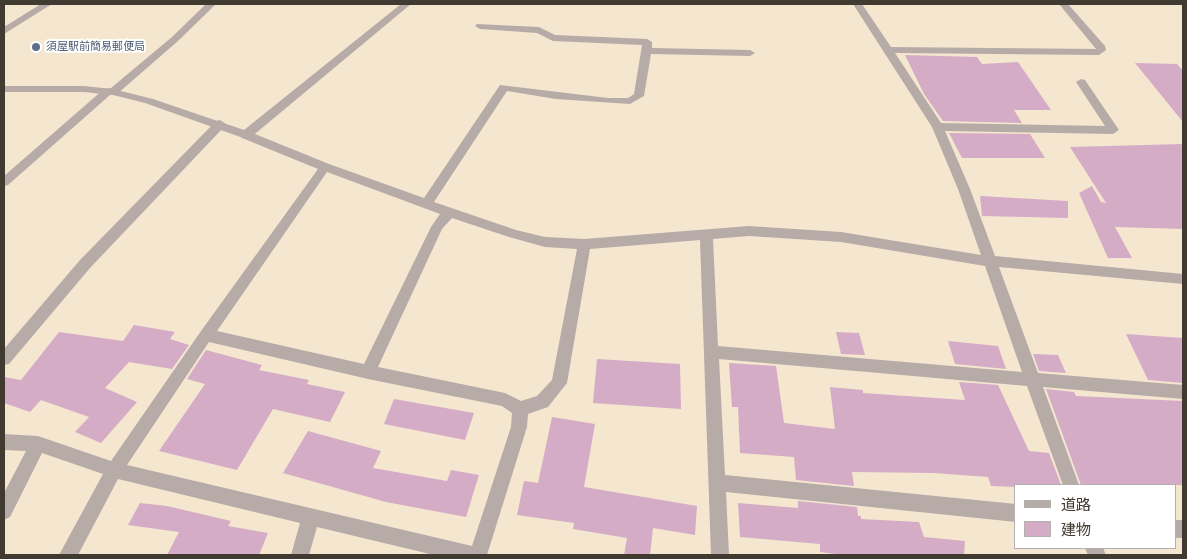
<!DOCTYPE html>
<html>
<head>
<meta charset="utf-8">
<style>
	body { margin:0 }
	#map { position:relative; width:1187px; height:559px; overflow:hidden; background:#f5e6d0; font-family:Bitter,"Noto Sans JP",serif }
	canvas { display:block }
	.frame { position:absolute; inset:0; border:5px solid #403a31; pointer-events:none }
	.legend { position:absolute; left:1014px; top:484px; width:162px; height:65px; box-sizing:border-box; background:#fff; border:1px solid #b3b0ad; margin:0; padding:6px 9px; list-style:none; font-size:15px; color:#403a31 }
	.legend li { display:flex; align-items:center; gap:10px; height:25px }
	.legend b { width:25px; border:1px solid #b3b0ad }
</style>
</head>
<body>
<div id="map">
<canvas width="1187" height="559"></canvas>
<div class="frame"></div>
<ul class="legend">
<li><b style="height:6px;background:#b7aba8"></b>道路</li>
<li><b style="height:14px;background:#d4acc6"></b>建物</li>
</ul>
</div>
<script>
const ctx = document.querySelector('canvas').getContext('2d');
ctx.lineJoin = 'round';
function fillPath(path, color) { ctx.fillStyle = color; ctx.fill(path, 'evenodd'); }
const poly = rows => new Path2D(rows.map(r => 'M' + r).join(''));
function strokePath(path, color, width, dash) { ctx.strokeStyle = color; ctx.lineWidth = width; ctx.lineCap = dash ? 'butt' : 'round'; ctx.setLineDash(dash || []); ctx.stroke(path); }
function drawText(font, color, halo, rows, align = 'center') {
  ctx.font = font + ' Bitter,"Noto Sans JP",serif'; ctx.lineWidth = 4; ctx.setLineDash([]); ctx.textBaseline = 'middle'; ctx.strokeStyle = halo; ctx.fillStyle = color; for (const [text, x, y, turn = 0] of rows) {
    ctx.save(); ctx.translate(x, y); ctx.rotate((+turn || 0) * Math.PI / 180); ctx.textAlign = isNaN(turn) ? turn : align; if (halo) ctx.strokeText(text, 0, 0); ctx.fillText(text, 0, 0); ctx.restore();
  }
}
const building = poly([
	[905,55,977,57,982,64,1018,62,1051,110,1014,110,1022,123,943,121,924,94],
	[1135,63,1177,64,1183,71,1183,122],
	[949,133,1030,134,1045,158,962,158],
	[1183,144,1183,229,1115,227,1132,258,1108,258,1079,193,1092,186,1101,202,1106,203,1070,147],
	[980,196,1068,201,1068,218,982,216],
	[134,325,175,332,170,339,189,345,172,369,129,362,105,388,137,402,101,443,75,432,89,417,41,400,30,412,4,403,4,377,21,380,59,332,123,341],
	[836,332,859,333,865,355,841,354],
	[1126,334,1183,338,1183,383,1148,380],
	[948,341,998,346,1006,369,955,364],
	[206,350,262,365,259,370,309,380,307,384,345,392,330,422,273,409,237,470,159,451,205,384,187,379],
	[1033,354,1058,355,1066,373,1039,371],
	[597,359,680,364,681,409,593,403],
	[729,363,776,366,784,423,835,429,830,387,863,390,863,393,965,400,959,382,998,385,1029,451,1049,453,1061,485,1016,485,1016,487,991,486,988,477,933,473,852,472,854,486,796,480,794,457,740,453,738,407,732,407],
	[1046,389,1074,392,1076,396,1183,401,1183,485,1081,485],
	[394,399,474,413,465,440,384,424],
	[552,417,595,424,584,487,697,506,695,535,653,528,650,555,624,555,627,538,573,529,574,523,517,515,524,481,538,483],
	[308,431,381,451,373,468,447,481,451,470,479,475,466,517,386,502,283,473],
	[798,501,857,507,858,516,861,516,861,519,919,522,924,537,965,541,964,555,844,555,820,552,820,544,740,537,738,503,798,508],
	[140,503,167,506,231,521,228,526,268,533,259,555,167,555,179,532,128,525]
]);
const minor = poly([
	[41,4,52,4,4,34,4,27,41,4],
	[206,4,216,4,178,41,117,94,110,95,8,185,4,186,4,176,104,89,111,88,172,37,206,4],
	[853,4,862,4,891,47,1096,49,1059,4,1068,4,1105,46,1106,50,1099,55,895,53,941,123,1105,126,1076,82,1081,79,1085,80,1119,130,1113,134,945,131,970,189,995,256,1183,274,1183,284,999,267,1038,373,1183,385,1183,399,1043,387,1079,485,1063,485,1027,386,719,359,725,475,1016,504,1016,522,726,492,729,555,711,555,700,240,590,249,567,383,548,407,528,414,527,427,487,555,434,555,317,527,309,555,291,555,300,523,118,479,78,555,59,555,103,474,42,453,10,517,4,520,4,493,26,451,4,450,4,434,38,436,111,461,201,331,318,169,242,138,240,135,242,132,250,132,329,164,424,198,500,85,608,98,628,98,634,94,642,45,553,41,537,33,480,29,475,26,477,24,539,27,555,35,647,39,652,42,652,48,750,50,755,53,750,56,651,54,644,96,630,104,556,99,507,91,434,202,516,230,545,237,584,239,749,226,841,232,981,255,958,189,932,127,853,4],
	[327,172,440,214,431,227,364,364,217,331,327,172],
	[452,218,509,237,545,247,577,249,552,380,537,396,521,401,505,393,378,367,442,229,452,218],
	[749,236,841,242,985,266,1022,372,718,346,713,239,749,236],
	[209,342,368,379,502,406,512,413,511,427,472,546,127,465,209,342],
	[220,120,226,124,224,127,90,268,9,364,4,365,4,349,80,260,216,121,220,120],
	[1176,520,1183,520,1183,538,1176,538,1176,520],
	[1085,548,1103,548,1106,555,1088,555,1085,548]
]);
const tertiary = poly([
	[401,4,411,4,250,138,246,139,145,103,113,95,84,92,4,92,4,86,84,86,113,89,153,99,244,130,401,4]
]);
const markers = [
	[36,47,5,"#5c6f8a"]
];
const farServicenames = [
	["須屋駅前簡易郵便局",46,47]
];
fillPath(building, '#d4acc6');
fillPath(minor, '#b7aba8');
fillPath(tertiary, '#b7aba8');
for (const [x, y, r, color] of markers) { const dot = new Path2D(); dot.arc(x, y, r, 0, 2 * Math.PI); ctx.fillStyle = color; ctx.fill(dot); strokePath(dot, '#fff', 2); }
drawText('11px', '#4e5e75', '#fff', farServicenames, 'left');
</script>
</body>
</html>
